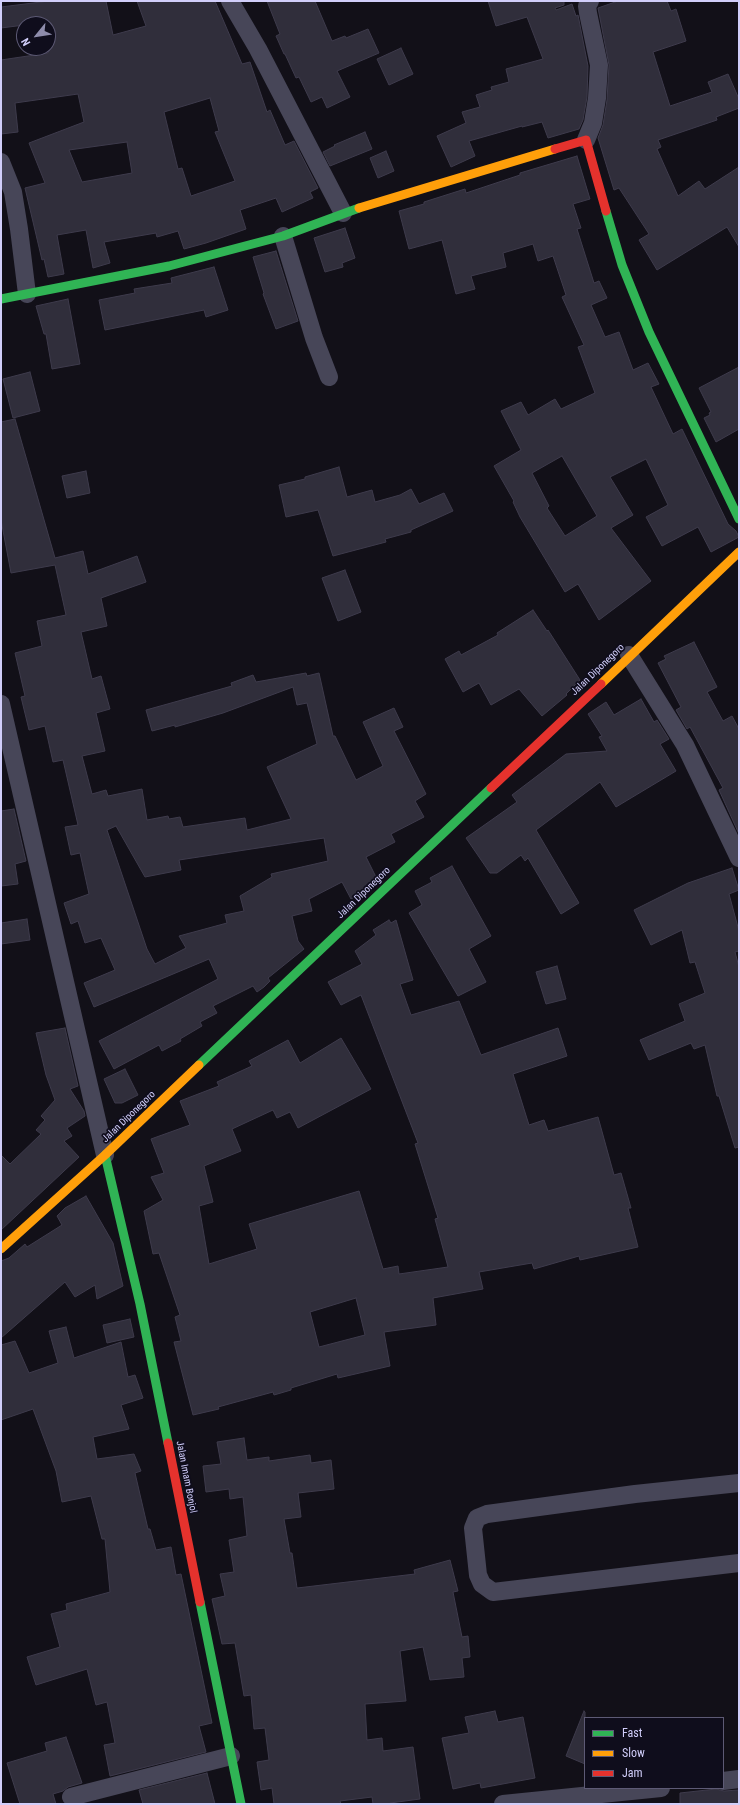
<!DOCTYPE html>
<html>
<head>
<meta charset="utf-8">
<style>
	body { margin:0 }
	#map { position:relative; width:740px; height:1805px; overflow:hidden; background:#121018; font-family:"Roboto Condensed",sans-serif }
	canvas { display:block }
	.frame { position:absolute; inset:0; border:2px solid #d1cefa; pointer-events:none }
	.legend { position:absolute; left:584px; top:1717px; width:140px; height:72px; box-sizing:border-box; background:#0f0d1c; border:1px solid #5d5a75; margin:0; padding:5px 7px; list-style:none; font-size:12px; color:#d1cefa }
	.legend li { display:flex; align-items:center; gap:8px; height:20px }
	.legend b { width:20px; border:1px solid #5d5a75 }
	.north { position:absolute; left:16px; top:16px; width:40px; height:40px; box-sizing:border-box; background:#0f0d1c; border:1px solid #5d5a75; border-radius:50%; rotate:240deg; font-size:11px; font-weight:700; line-height:16px; text-align:center; color:#d1cefa }
	.north::after { content:''; display:block; margin:auto; width:14px; height:18px; background:#8e8cab; clip-path:polygon(50% 0,100% 100%,50% 72%,0 100%) }
</style>
</head>
<body>
<div id="map">
<canvas width="740" height="1805"></canvas>
<div class="frame"></div>
<ul class="legend">
<li><b style="height:5px;background:#30b455"></b>Fast</li>
<li><b style="height:5px;background:#ff9f0a"></b>Slow</li>
<li><b style="height:5px;background:#e5322d"></b>Jam</li>
</ul>
<div class="north">N</div>
</div>
<script>
const ctx = document.querySelector('canvas').getContext('2d');
ctx.lineJoin = 'round';
function fillPath(path, color) { ctx.fillStyle = color; ctx.fill(path, 'evenodd'); }
const poly = rows => new Path2D(rows.map(r => 'M' + r).join(''));
function strokePath(path, color, width, dash) { ctx.strokeStyle = color; ctx.lineWidth = width; ctx.lineCap = dash ? 'butt' : 'round'; ctx.setLineDash(dash || []); ctx.stroke(path); }
function drawText(font, color, halo, rows, align = 'center') {
  ctx.font = font + ' "Roboto Condensed",sans-serif'; ctx.lineWidth = 3.5; ctx.setLineDash([]); ctx.textBaseline = 'middle'; ctx.strokeStyle = halo; ctx.fillStyle = color; for (const [text, x, y, turn = 0] of rows) {
    ctx.save(); ctx.translate(x, y); ctx.rotate((+turn || 0) * Math.PI / 180); ctx.textAlign = isNaN(turn) ? turn : align; if (halo) ctx.strokeText(text, 0, 0); ctx.fillText(text, 0, 0); ctx.restore();
  }
}
const building = poly([
	[49,1,106,1,113,35,146,26,137,1,215,1,242,64,250,62,267,112,270,110,285,145,294,141,318,188,310,192,313,198,282,212,276,198,240,210,246,229,206,243,184,249,178,231,157,237,156,233,104,242,110,263,93,268,86,230,57,235,64,274,48,277,44,259,42,260,25,188,45,183,29,143,84,122,78,94,15,103,18,132,1,134,1,60,48,53,48,22,1,28,1,7,49,1],
	[210,98,219,131,215,132,235,181,191,196,182,168,178,169,164,112,210,98],
	[127,142,132,173,82,182,69,150,127,142],
	[267,1,315,1,332,41,345,36,346,38,368,29,379,53,337,71,350,97,327,108,322,97,311,102,299,77,296,78,285,54,284,54,276,36,280,34,267,1],
	[488,1,564,1,564,5,555,8,556,10,572,4,576,16,578,15,588,66,587,97,583,120,579,129,548,138,542,122,522,127,522,126,469,141,475,156,451,167,437,136,466,123,462,112,480,107,476,95,492,90,491,87,509,82,506,69,543,59,527,17,496,26,488,1],
	[618,1,667,1,671,11,676,9,686,41,653,52,670,106,712,92,708,82,728,74,739,99,739,108,716,117,717,120,658,140,661,147,657,149,678,196,699,181,705,189,739,167,739,247,727,227,657,270,639,240,649,234,619,188,614,190,598,138,603,125,607,100,609,65,598,8,618,1],
	[401,48,413,74,389,85,377,59,401,48],
	[365,132,372,149,330,166,323,152,335,146,334,145,365,132],
	[386,151,394,171,378,178,370,158,386,151],
	[577,156,590,199,573,204,581,228,577,229,594,283,599,281,607,298,591,305,605,337,619,332,633,370,648,363,659,384,651,387,673,434,682,429,728,524,736,531,739,537,711,552,698,527,662,546,646,517,668,505,646,459,610,477,633,515,611,528,651,581,599,620,578,584,565,592,520,517,513,502,514,501,494,466,521,450,501,411,521,402,528,415,555,399,561,409,595,393,578,347,584,345,562,297,566,295,553,256,538,261,533,244,503,253,506,267,471,276,475,289,456,294,442,240,409,249,399,211,424,204,424,202,465,189,466,193,520,175,520,173,577,156],
	[562,456,597,516,565,536,547,508,549,506,532,473,562,456],
	[345,228,355,258,342,263,343,267,325,272,314,238,345,228],
	[276,251,298,321,276,329,263,294,264,293,253,257,276,251],
	[214,267,228,310,206,317,204,310,105,330,99,300,135,293,134,289,172,283,171,278,214,267],
	[68,299,80,364,52,369,46,334,44,334,36,306,68,299],
	[739,367,739,429,716,442,704,418,710,415,709,413,711,412,699,388,739,367],
	[30,372,40,411,13,418,3,379,30,372],
	[15,419,55,558,83,551,88,574,137,556,146,582,101,598,107,626,81,632,92,679,101,676,110,709,96,713,105,751,82,756,92,794,106,790,108,796,142,789,147,820,168,816,169,819,180,817,183,827,245,818,247,830,291,819,267,767,317,744,307,703,297,705,293,687,223,713,175,727,175,725,152,731,146,710,232,686,231,683,253,675,256,682,306,673,307,676,319,673,333,736,335,736,356,780,383,766,363,722,394,708,403,727,394,731,426,794,415,801,424,817,391,834,395,842,366,857,377,879,362,893,351,899,342,882,309,899,312,911,292,916,298,941,304,949,268,978,270,981,264,987,257,992,253,986,213,1006,217,1013,200,1022,202,1026,180,1039,181,1041,162,1051,159,1045,114,1069,99,1041,218,979,209,959,94,1007,84,983,115,970,101,938,85,943,78,921,71,924,64,903,89,894,80,853,71,855,65,827,78,825,63,760,53,762,45,726,29,730,21,697,25,696,15,653,42,646,37,621,66,615,55,565,11,573,1,520,1,422,15,419],
	[116,826,145,877,181,870,179,860,324,838,328,861,271,874,272,877,240,896,244,911,225,915,227,923,179,936,186,948,155,964,147,949,107,830,116,826],
	[339,467,347,497,372,490,375,502,400,495,411,489,419,504,444,493,453,511,411,530,411,532,385,539,386,542,333,556,318,510,286,517,279,485,305,479,305,477,339,467],
	[86,471,90,493,67,498,62,476,86,471],
	[345,570,361,612,338,621,322,578,345,570],
	[533,610,547,631,548,630,580,680,566,694,567,695,542,716,519,689,491,705,479,683,463,692,445,659,459,651,461,655,498,635,497,633,533,610],
	[694,642,717,687,707,692,723,721,732,716,739,729,739,834,719,790,723,788,690,727,687,729,676,710,681,707,658,663,666,659,664,656,694,642],
	[641,699,654,722,657,720,669,739,660,744,676,771,616,807,600,782,536,830,579,903,561,914,528,858,525,861,521,855,497,873,490,873,466,838,517,802,512,795,566,754,607,751,599,737,602,736,588,714,606,702,614,715,641,699],
	[14,809,26,861,15,864,18,884,1,886,1,811,14,809],
	[452,866,491,936,469,949,486,982,458,996,409,913,422,905,415,891,432,882,430,878,452,866],
	[732,868,739,890,729,894,739,931,739,951,735,952,739,967,739,1147,735,1148,719,1096,717,1096,705,1045,694,1049,691,1043,649,1060,640,1040,685,1021,679,1004,705,993,695,962,690,963,682,930,651,945,634,910,688,883,732,868],
	[27,919,30,940,1,944,1,923,27,919],
	[389,920,391,923,396,920,413,980,400,984,411,1015,459,1001,481,1055,558,1028,567,1056,513,1074,529,1125,544,1120,548,1131,598,1117,614,1175,621,1173,631,1208,628,1208,638,1247,580,1260,579,1256,534,1269,532,1263,479,1272,483,1289,433,1298,436,1325,384,1332,390,1366,338,1378,337,1374,291,1388,291,1390,274,1395,273,1392,218,1407,219,1409,193,1415,174,1342,181,1341,175,1317,180,1315,159,1253,153,1254,144,1211,163,1200,151,1177,164,1173,151,1139,190,1125,180,1101,219,1086,217,1082,252,1066,249,1061,288,1040,300,1063,341,1038,371,1089,298,1128,290,1112,277,1118,273,1110,232,1129,241,1151,204,1166,213,1202,199,1206,209,1264,257,1249,249,1224,359,1191,383,1269,398,1266,399,1274,448,1267,435,1219,438,1218,415,1144,418,1143,361,995,341,1005,328,982,362,964,355,951,376,935,373,930,389,920],
	[356,1298,365,1335,319,1347,310,1312,356,1298],
	[557,966,566,999,546,1004,536,972,557,966],
	[65,1028,78,1086,70,1089,84,1111,85,1116,67,1128,72,1136,64,1141,79,1157,1,1230,1,1155,10,1164,41,1134,36,1130,45,1120,41,1116,55,1100,46,1075,36,1033,65,1028],
	[125,1069,138,1095,122,1103,115,1103,104,1079,125,1069],
	[86,1196,113,1243,123,1286,97,1299,95,1285,75,1297,65,1282,1,1338,1,1261,9,1258,25,1244,27,1247,62,1225,57,1216,65,1208,86,1196],
	[130,1319,134,1337,107,1343,103,1325,130,1319],
	[66,1327,74,1358,121,1342,128,1377,135,1375,143,1398,121,1405,129,1429,93,1437,97,1459,134,1454,141,1471,135,1473,148,1529,150,1529,156,1550,171,1547,176,1575,181,1574,212,1723,199,1726,206,1752,110,1776,104,1745,115,1743,107,1702,96,1705,87,1669,36,1685,27,1657,60,1647,51,1614,67,1610,66,1604,110,1592,105,1539,102,1539,91,1496,62,1502,56,1471,33,1409,1,1420,1,1345,15,1341,29,1373,58,1363,49,1331,66,1327],
	[244,1438,247,1460,269,1457,269,1461,310,1455,311,1463,331,1460,334,1489,298,1493,301,1517,284,1519,290,1553,292,1553,297,1588,415,1574,414,1570,450,1560,458,1591,453,1592,462,1637,468,1636,470,1657,462,1658,464,1677,430,1680,423,1647,400,1651,406,1701,365,1704,367,1740,382,1738,383,1751,413,1747,420,1799,390,1803,390,1804,373,1804,372,1797,340,1801,341,1804,274,1804,272,1788,261,1790,257,1762,269,1760,265,1728,254,1729,251,1695,244,1696,235,1643,222,1644,212,1599,225,1596,220,1574,234,1572,229,1540,247,1536,243,1497,230,1499,229,1489,206,1492,203,1466,221,1464,217,1442,244,1438],
	[495,1711,498,1722,523,1717,535,1778,481,1788,480,1783,453,1789,442,1738,469,1733,465,1717,495,1711],
	[584,1711,585,1712,585,1764,566,1756,584,1711],
	[66,1737,82,1783,68,1787,63,1791,53,1794,56,1804,20,1804,7,1763,47,1751,45,1743,66,1737],
	[207,1773,215,1804,143,1804,139,1790,207,1773],
	[716,1789,724,1791,739,1790,739,1804,680,1804,680,1793,716,1789]
]);
const street = poly([
	[230,1,258,49,343,213],
	[586,140,593,123,597,98,599,65,588,13,587,6,590,1],
	[1,162,13,192,19,229,27,294],
	[283,236,314,338,329,377],
	[629,655,685,745,739,858],
	[1,704,105,1155],
	[739,1483,635,1494,487,1514,477,1518,473,1528,478,1575,482,1584,493,1592,739,1563],
	[723,1781,739,1779],
	[71,1797,231,1756],
	[503,1804,661,1788]
]);
const fast = poly([
	[606,211,622,265,649,332,739,519],
	[1,299,169,266,283,236,359,208],
	[199,1065,491,788],
	[105,1155,140,1304,168,1443],
	[200,1602,241,1804]
]);
const slow = poly([
	[359,208,555,149],
	[601,684,739,552],
	[1,1249,105,1155,199,1065]
]);
const jam = poly([
	[555,149,586,140,606,211],
	[491,788,601,684],
	[168,1443,200,1602]
]);
const streetNames = [
	["Jalan Diponegoro",598,670,-44],
	["Jalan Diponegoro",364,893,-44],
	["Jalan Diponegoro",129,1117,-44],
	["Jalan Imam Bonjol",186,1477,79]
];
fillPath(building, '#302e3b');
strokePath(building, '#3e3b4c', 1);
strokePath(street, '#474658', 18);
strokePath(fast, '#30b455', 9);
strokePath(slow, '#ff9f0a', 9);
strokePath(jam, '#e5322d', 9);
drawText('10px', '#d1cefa', '#0f0d1c', streetNames);
</script>
</body>
</html>
